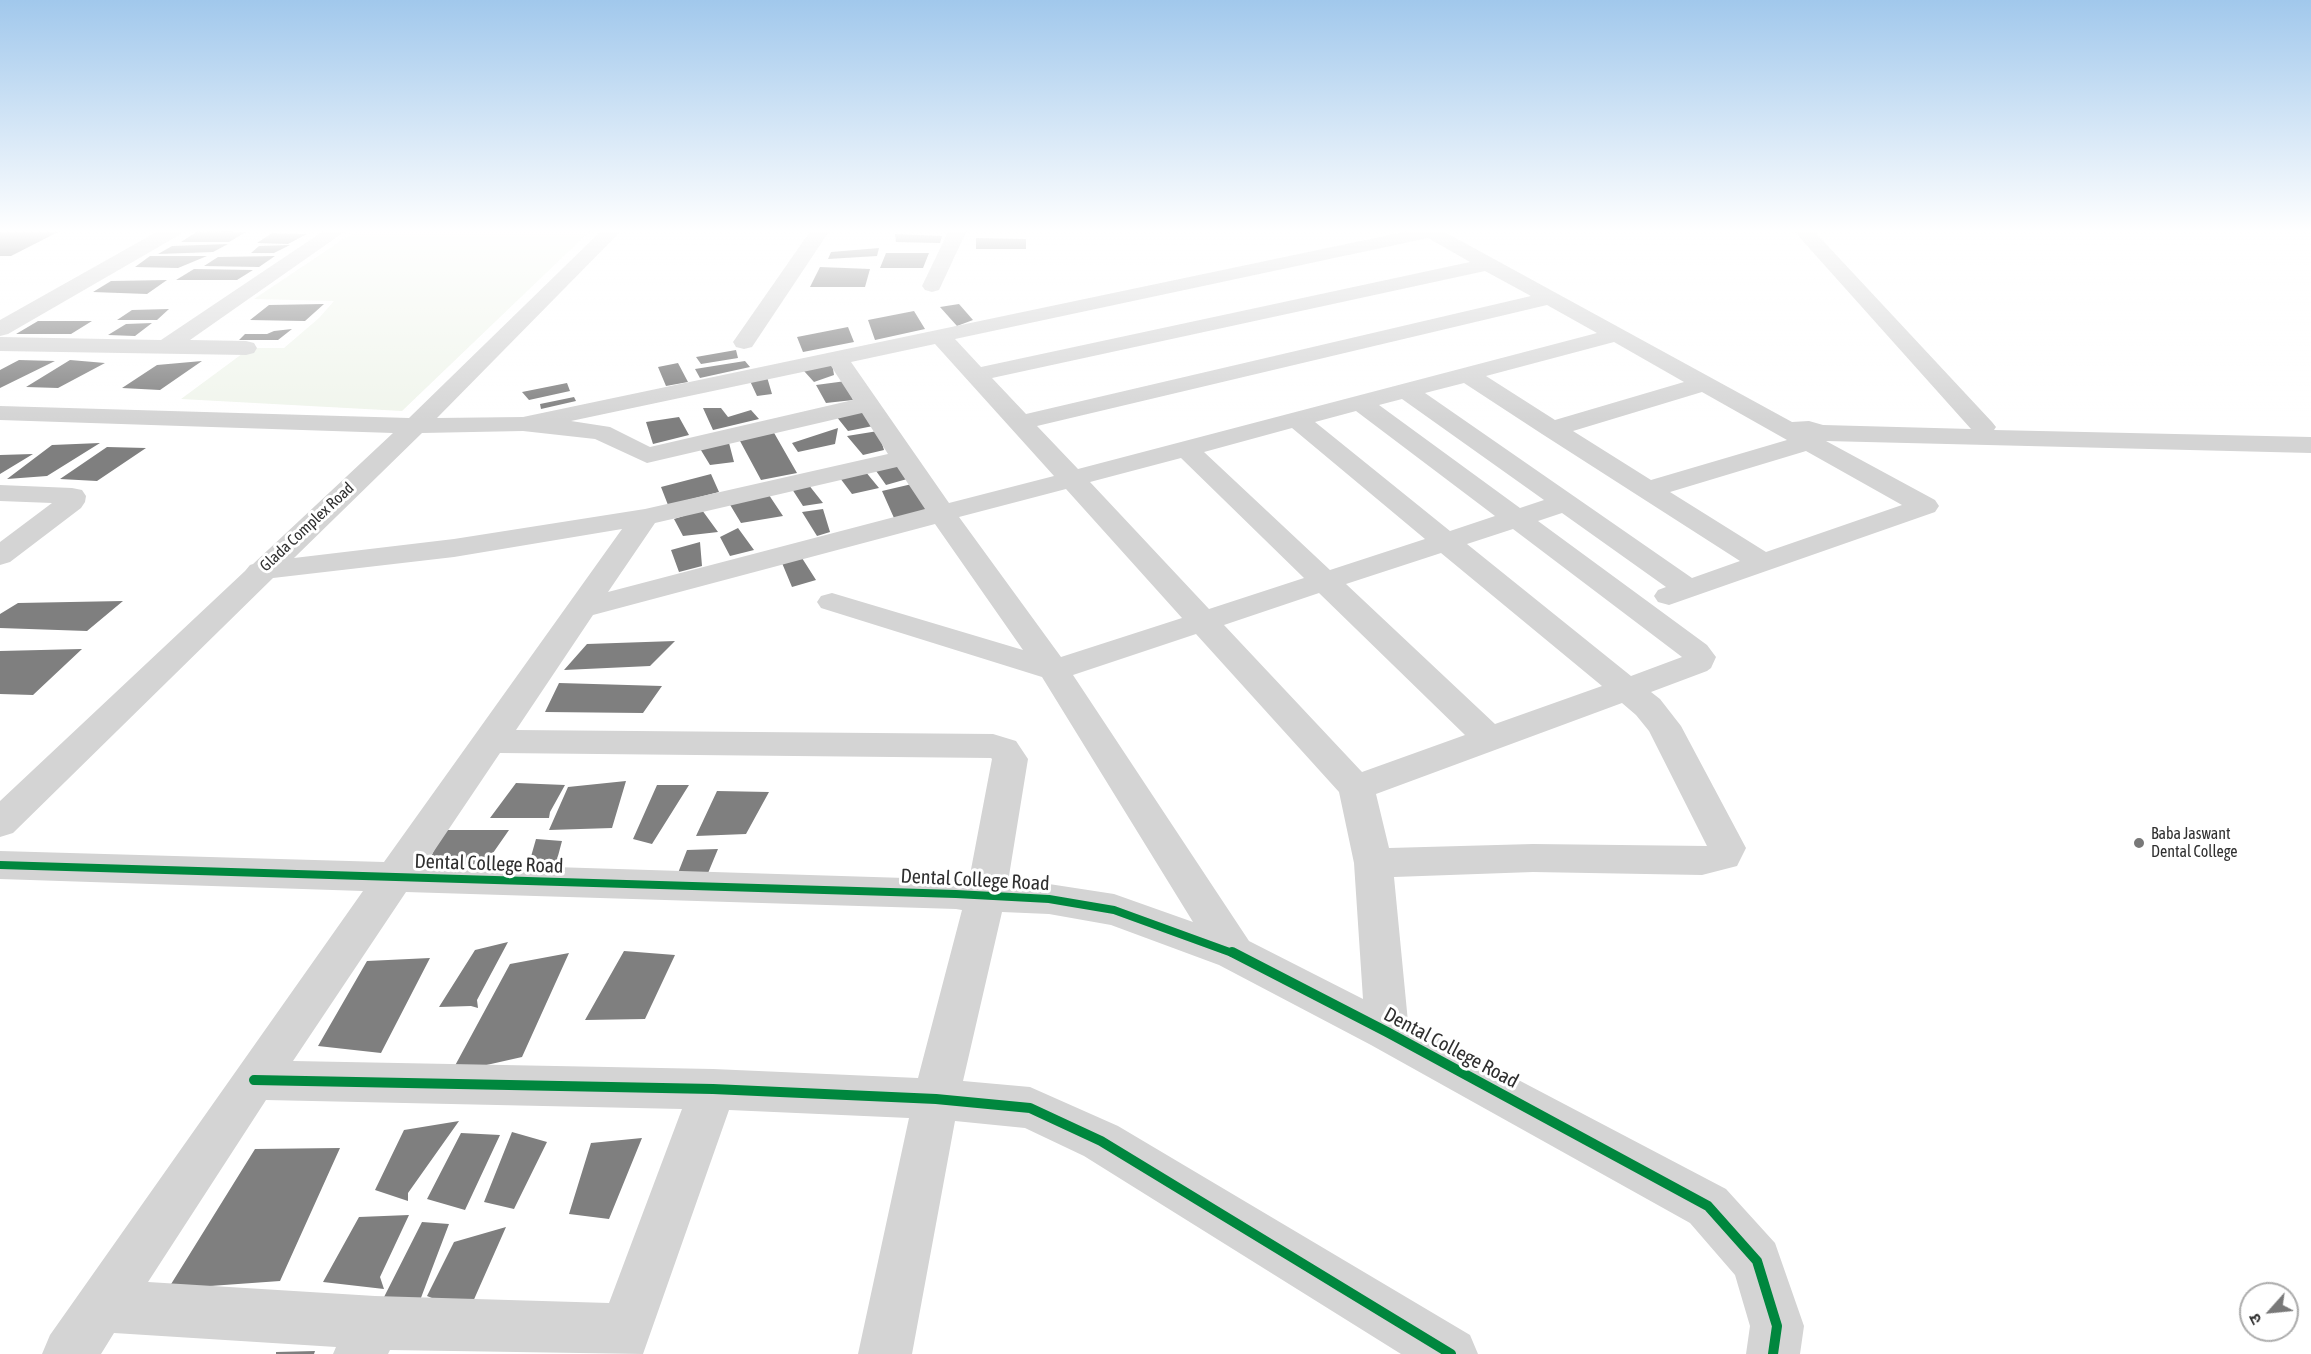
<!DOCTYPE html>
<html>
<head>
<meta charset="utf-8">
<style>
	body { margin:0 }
	#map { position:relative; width:2311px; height:1354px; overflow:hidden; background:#fff; font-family:"Asap Condensed","Noto Sans Devanagari",sans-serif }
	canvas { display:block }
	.north { position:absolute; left:2239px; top:1282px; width:60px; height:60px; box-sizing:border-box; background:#fff; border:2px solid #acacac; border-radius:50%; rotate:243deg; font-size:16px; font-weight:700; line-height:24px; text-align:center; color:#2f2f2f }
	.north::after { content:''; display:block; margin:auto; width:21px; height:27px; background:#787878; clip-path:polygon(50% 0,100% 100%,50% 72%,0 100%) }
</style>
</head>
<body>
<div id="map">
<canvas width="2311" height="1354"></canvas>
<div class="north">उ</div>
</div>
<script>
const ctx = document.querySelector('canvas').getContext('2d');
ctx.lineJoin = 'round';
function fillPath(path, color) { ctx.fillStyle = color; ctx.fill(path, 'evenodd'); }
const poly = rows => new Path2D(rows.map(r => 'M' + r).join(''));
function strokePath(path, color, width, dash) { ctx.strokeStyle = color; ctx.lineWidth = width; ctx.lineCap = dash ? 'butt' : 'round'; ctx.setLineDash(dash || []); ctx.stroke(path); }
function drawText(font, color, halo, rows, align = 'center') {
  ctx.font = font + ' "Asap Condensed",sans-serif'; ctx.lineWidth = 6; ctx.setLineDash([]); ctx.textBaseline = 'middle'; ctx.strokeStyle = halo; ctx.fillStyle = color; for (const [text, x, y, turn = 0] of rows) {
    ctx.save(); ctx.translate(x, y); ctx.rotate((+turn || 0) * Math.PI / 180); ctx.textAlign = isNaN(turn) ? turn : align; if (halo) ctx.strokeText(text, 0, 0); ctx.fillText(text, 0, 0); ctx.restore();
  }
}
const green = poly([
	[357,230,591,230,402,411,181,399,250,348,284,348,319,318,334,301,254,299]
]);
const building = poly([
	[0,230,62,230,11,256,0,256],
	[198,231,246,232,229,242,181,242],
	[272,233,307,234,288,244,257,243],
	[895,234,942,236,940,243,896,242],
	[976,238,1026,239,1026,249,976,249],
	[228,244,213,252,158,254,172,246],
	[290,245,274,253,251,253,259,246],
	[879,248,877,256,828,259,831,252],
	[886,253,929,253,923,268,880,268],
	[150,256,207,256,178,268,135,267],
	[275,256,259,267,204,266,218,257],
	[820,267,870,269,865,287,810,287],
	[194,269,253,270,237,280,176,280],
	[167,280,147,294,93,292,111,281],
	[324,304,305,321,250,320,269,305],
	[959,304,973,320,957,326,940,307],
	[169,309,157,320,117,320,132,310],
	[914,311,925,329,875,340,868,320],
	[38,321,92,321,71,334,16,334],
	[152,323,135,336,108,335,126,324],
	[848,327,854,342,803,352,797,337],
	[292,329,278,340,239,340,245,334,267,334,274,331],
	[736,350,738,358,701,364,696,357],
	[19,360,55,361,0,388,0,370],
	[70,360,105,363,58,388,26,387],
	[202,361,160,390,122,388,157,365],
	[745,361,750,367,700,378,695,369],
	[678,363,688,382,666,386,658,367],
	[832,363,834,375,814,382,804,371],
	[767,377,772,394,757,396,750,381],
	[846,381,853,400,826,403,816,385],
	[567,383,570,391,529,400,522,392],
	[574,397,576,401,541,409,540,404],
	[703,408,721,408,728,417,751,410,759,419,713,430],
	[864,409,873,426,848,431,836,416],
	[679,417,689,435,653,444,646,422],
	[838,428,835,444,798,452,792,443],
	[773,431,797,473,761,480,740,441],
	[878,431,884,450,863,455,847,436],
	[100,443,47,476,7,479,52,445],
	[729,443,734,462,710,465,699,447],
	[107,447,146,448,97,481,60,479],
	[33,454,0,474,0,455],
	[898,464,907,479,886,485,874,468],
	[865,471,879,488,852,494,840,478],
	[711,474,719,492,668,505,661,487],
	[808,484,823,503,803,506,792,489],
	[912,484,927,511,894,518,882,491],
	[769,495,783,516,741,523,729,503],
	[823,509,830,532,817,536,802,512],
	[702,510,718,532,683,536,674,519],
	[738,528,754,550,730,556,720,537],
	[700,542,702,566,679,572,671,550],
	[802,558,816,580,792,587,782,563],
	[123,601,87,631,0,628,0,614,18,603],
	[675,641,650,666,564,670,587,644],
	[82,649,33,695,0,694,0,651],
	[559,683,662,686,643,713,545,712],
	[626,781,612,828,549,830,568,787],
	[516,783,565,785,550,812,549,818,490,818],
	[657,785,689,785,652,844,633,839],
	[717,791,769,792,746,834,696,836],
	[444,830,509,830,486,863,425,869],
	[536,839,562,841,554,871,528,867],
	[718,849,706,878,678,873,687,850],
	[508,942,477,1000,478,1008,471,1006,439,1007,475,950],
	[624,951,675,955,645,1019,585,1020],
	[569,953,522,1057,451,1073,510,964],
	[430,958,381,1053,318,1046,367,961],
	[459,1121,408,1193,408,1201,375,1190,404,1130],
	[512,1132,547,1142,514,1209,484,1202],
	[461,1133,500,1135,465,1210,427,1199],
	[642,1138,609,1219,569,1214,591,1143],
	[340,1148,280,1281,168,1289,255,1149],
	[409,1215,380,1277,384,1289,323,1282,359,1217],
	[422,1222,449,1224,419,1303,382,1301],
	[506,1227,468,1313,427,1296,454,1242],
	[315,1351,314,1354,276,1354,276,1352]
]);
const minor = poly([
	[160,230,183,230,181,234,8,334,0,336,0,320,160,230],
	[325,230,347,230,190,340,246,341,254,343,257,348,254,353,246,355,0,351,0,337,161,340,325,230],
	[602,230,622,230,437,418,523,417,1413,230,1441,230,1792,422,1809,421,1823,425,1971,429,1793,230,1813,230,1992,422,1996,427,1994,430,2311,437,2311,453,1826,441,1935,500,1939,506,1935,512,1669,605,1658,602,1654,596,1658,590,1666,587,1562,513,1538,521,1707,645,1716,657,1711,668,1707,671,1651,692,1660,699,1681,726,1746,848,1737,866,1702,875,1533,872,1394,877,1408,1022,1726,1189,1775,1243,1804,1326,1800,1354,1746,1354,1750,1326,1735,1275,1690,1223,1371,1045,1219,965,1111,925,1049,914,1002,912,963,1081,1030,1087,1118,1126,1470,1335,1478,1354,1401,1354,1084,1156,1025,1128,955,1121,912,1354,858,1354,909,1118,729,1110,643,1354,390,1350,388,1354,333,1354,336,1347,114,1333,101,1354,42,1354,50,1335,363,891,0,879,0,851,384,862,622,529,454,557,273,578,13,833,0,837,0,801,245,571,250,565,253,564,393,433,0,420,0,406,409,418,602,230],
	[1428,238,1470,262,981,367,955,339,1428,238],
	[1485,271,1531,296,1026,414,992,378,1485,271],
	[1547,305,1597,333,1078,469,1037,426,1547,305],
	[1614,342,1684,382,1555,420,1486,376,1614,342],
	[935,344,1054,476,949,503,851,362,935,344],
	[831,366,853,400,650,447,610,427,571,421,831,366],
	[1464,383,1542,434,1740,561,1692,578,1425,393,1464,383],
	[1702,392,1787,440,1651,480,1573,431,1702,392],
	[1402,399,1544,500,1520,508,1379,405,1402,399],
	[1356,411,1495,516,1450,531,1315,422,1356,411],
	[862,413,888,454,645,509,454,539,294,558,422,433,523,431,595,439,647,463,862,413],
	[1292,428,1425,539,1330,570,1204,452,1292,428],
	[1806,451,1902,505,1766,552,1670,492,1806,451],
	[1181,458,1304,578,1209,609,1090,482,1181,458],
	[897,467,925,509,608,592,655,523,897,467],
	[1066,489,1182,618,1061,657,959,517,1066,489],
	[935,524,1023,650,832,593,821,596,817,602,821,608,1042,677,1193,922,1114,894,1049,884,1008,882,1028,759,1016,741,993,734,516,730,593,615,935,524],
	[1513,529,1682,657,1631,676,1467,544,1513,529],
	[1441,553,1602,686,1495,724,1346,584,1441,553],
	[1319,593,1465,735,1362,772,1224,625,1319,593],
	[1196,634,1339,792,1354,863,1363,999,1249,941,1073,675,1196,634],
	[1622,703,1636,715,1649,731,1707,846,1533,844,1389,848,1376,794,1622,703],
	[500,753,991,758,992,759,969,880,426,863,500,753],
	[406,892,956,909,962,910,918,1078,713,1069,293,1061,406,892],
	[266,1100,682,1109,609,1303,375,1296,148,1282,266,1100],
	[811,230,830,230,752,347,744,349,736,347,733,342,811,230],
	[949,230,967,230,939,290,932,292,925,290,922,286,949,230],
	[0,485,72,488,82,490,86,496,85,502,81,508,10,562,0,565,0,542,52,503,0,501,0,485]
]);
const cyclewayFar1 = poly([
	[0,865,956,894,1049,899,1114,910,1235,954]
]);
const cycleway = poly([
	[1232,952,1387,1032,1708,1206,1757,1261,1777,1326,1773,1354],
	[254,1080,713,1089,936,1099,1030,1108,1101,1141,1451,1354]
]);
const markers = [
	[2139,843,6,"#787878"]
];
const streetNames = [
	["Glada Complex Road",307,527,-43]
];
const poiNames = [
	["Baba Jaswant",2151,834],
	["Dental College",2151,852]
];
const nearStreetnames = [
	["Dental College Road",489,864,2],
	["Dental College Road",975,880,3],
	["Dental College Road",1451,1048,28]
];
fillPath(green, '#f0f5ec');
fillPath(building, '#7f7f7f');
fillPath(minor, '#d4d4d4');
strokePath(cyclewayFar1, '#00873e', 8);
strokePath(cycleway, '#00873e', 10);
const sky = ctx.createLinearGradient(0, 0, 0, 420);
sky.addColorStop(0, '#a1c8ec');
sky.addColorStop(0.55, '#fff');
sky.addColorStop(1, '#ffffff00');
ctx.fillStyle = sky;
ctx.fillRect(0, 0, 2311, 420);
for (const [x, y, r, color] of markers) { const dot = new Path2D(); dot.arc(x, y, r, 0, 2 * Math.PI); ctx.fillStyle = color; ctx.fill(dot); strokePath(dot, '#fff', 2); }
drawText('16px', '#2f2f2f', '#fff', streetNames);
drawText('16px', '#2f2f2f', '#fff', poiNames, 'left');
drawText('20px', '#2f2f2f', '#fff', nearStreetnames);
</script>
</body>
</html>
